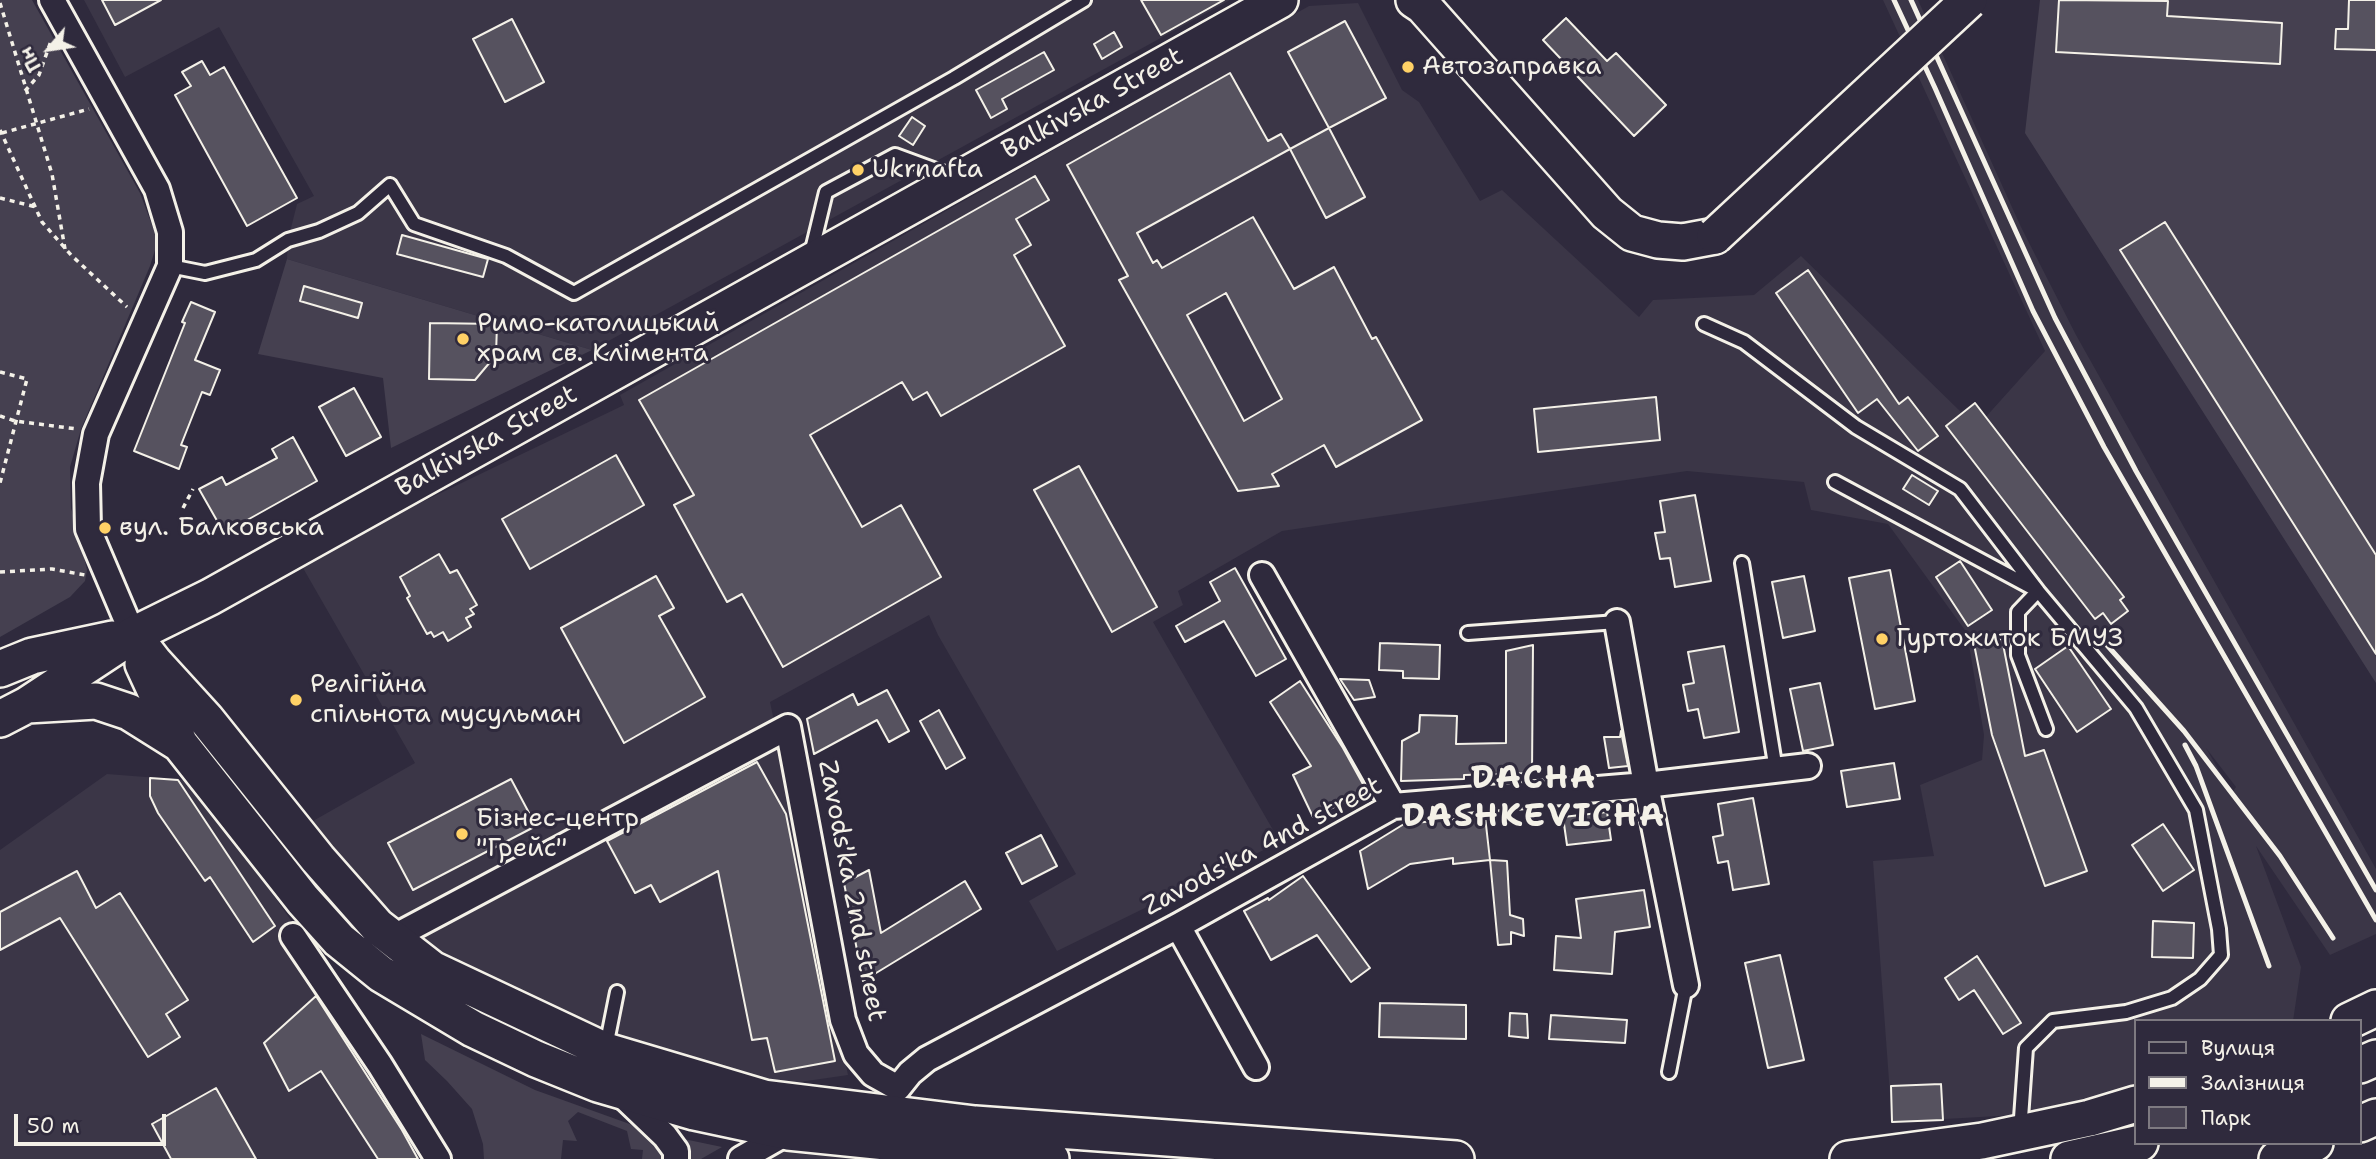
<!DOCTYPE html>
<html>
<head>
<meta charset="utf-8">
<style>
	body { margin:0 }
	#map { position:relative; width:2376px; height:1159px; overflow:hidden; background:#2f2a3d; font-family:"Shantell Sans",sans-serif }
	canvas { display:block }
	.legend { position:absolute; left:2134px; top:1019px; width:228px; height:126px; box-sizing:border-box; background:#2f2a3d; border:2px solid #7e7a81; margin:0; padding:9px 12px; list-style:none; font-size:21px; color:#f4f1e8 }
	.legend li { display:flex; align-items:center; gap:14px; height:35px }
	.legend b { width:35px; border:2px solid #7e7a81 }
	.north { position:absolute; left:14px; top:14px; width:70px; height:70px; -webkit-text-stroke:5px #2f2a3d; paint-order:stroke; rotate:241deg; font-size:19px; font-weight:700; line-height:28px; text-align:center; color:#f4f1e8 }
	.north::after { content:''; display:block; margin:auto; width:24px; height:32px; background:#f4f1e8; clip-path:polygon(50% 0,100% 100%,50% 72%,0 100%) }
	.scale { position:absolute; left:14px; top:1114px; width:152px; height:32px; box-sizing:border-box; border:4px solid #f4f1e8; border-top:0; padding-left:9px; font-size:21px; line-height:24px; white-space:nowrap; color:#f4f1e8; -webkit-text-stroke:5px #2f2a3d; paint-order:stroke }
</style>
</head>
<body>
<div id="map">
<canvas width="2376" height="1159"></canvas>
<ul class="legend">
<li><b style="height:9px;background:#2f2a3d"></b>Вулиця</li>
<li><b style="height:9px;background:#f4f1e8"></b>Залізниця</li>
<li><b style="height:19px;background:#454050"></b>Парк</li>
</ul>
<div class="north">Пн</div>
<div class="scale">50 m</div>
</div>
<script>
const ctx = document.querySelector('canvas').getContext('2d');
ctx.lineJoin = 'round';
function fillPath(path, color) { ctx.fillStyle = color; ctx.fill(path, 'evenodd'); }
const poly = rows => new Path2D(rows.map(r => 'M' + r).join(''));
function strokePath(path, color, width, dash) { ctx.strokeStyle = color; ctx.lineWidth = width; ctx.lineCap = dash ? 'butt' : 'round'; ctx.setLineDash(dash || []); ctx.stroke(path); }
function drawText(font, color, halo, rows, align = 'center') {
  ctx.font = font + ' "Shantell Sans",sans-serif'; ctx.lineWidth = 6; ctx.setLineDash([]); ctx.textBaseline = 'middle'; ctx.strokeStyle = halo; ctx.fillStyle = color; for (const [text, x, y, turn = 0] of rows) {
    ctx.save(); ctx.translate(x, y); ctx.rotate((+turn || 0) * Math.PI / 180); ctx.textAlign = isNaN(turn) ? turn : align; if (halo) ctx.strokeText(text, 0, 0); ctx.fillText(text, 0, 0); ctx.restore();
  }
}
const built = poly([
	[84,0,1230,0,592,350,287,259,288,240,297,204,314,196,219,27,125,77],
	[1883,0,1918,0,2021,227,2076,335,2376,869,2376,934,2330,955,2256,846,2301,967,2293,1021,2136,1021,2136,1095,2086,1111,1892,1122,1873,861,1934,856,1920,785,1982,760,1984,735,1967,633,1888,524,1811,510,1804,482,1687,471,1282,531,1178,591,1183,605,1153,622,1280,842,1057,951,1029,901,1076,874,938,635,929,615,770,702,848,1075,779,1085,585,1024,422,945,306,825,415,763,299,561,624,405,620,395,1309,6,1358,3,1402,90,1419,102,1480,201,1502,190,1639,317,1653,300,1754,295,1801,256,1962,413,1984,419,2045,351],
	[2206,748,2236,787,2232,793],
	[107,774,197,781,238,844,317,958,449,1159,0,1159,0,850],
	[773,1150,850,1157,862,1159,757,1159]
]);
const green = poly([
	[0,0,32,0,140,193,155,233,155,250,150,266,81,429,70,467,71,508,84,557,87,570,85,581,70,597,0,637],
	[2040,0,2376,0,2376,683,2025,133],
	[287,259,592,350,391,448,383,378,258,354],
	[421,1034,535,1090,652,1132,667,1159,642,1159,643,1150,631,1149,627,1131,578,1112,568,1121,577,1141,563,1140,561,1159,484,1159,483,1144,472,1109,447,1081,425,1060],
	[679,1138,722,1147,701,1159,686,1159]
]);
const building = poly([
	[102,0,161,0,115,25,102,0],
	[1141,0,1224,0,1161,35,1141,0],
	[2059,0,2168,1,2167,16,2282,23,2280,64,2056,52,2059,0],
	[2349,0,2376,0,2376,50,2335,49,2336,29,2348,29,2349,0],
	[1566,18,1607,61,1616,53,1666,105,1634,136,1543,40,1566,18],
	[512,19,544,82,505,102,473,39,512,19],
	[1345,21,1386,98,1329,128,1288,52,1345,21],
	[1114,32,1122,47,1102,59,1094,44,1114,32],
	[1044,52,1054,70,1002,99,1007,109,991,118,976,90,1044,52],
	[202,61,210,75,224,67,297,198,247,226,175,95,191,86,182,72,202,61],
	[1230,73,1268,141,1281,134,1290,149,1137,233,1153,263,1157,260,1162,268,1253,217,1294,289,1334,267,1372,339,1376,337,1422,420,1336,467,1324,445,1272,474,1279,486,1238,491,1119,280,1128,276,1067,165,1230,73],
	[1226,293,1282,399,1244,421,1187,315,1226,293],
	[912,117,925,126,913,145,899,136,912,117],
	[1329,128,1365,197,1326,218,1290,149,1329,128],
	[1035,176,1049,200,1016,219,1031,245,1014,255,1065,346,941,416,927,392,913,400,902,382,810,435,862,527,901,505,941,577,783,667,742,594,727,602,674,505,694,495,639,400,1035,176],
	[2165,222,2376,555,2376,654,2120,250,2165,222],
	[402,235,488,259,483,277,397,254,402,235],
	[1808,270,1899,404,1908,397,1938,436,1918,451,1877,399,1858,413,1776,293,1808,270],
	[304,286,362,303,358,318,300,301,304,286],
	[191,302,215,312,195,360,220,370,210,395,202,392,181,445,187,447,179,469,134,451,185,323,182,322,191,302],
	[430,323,497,324,496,355,475,380,429,379,430,323],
	[354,388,381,437,346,456,319,407,354,388],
	[1656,397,1660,440,1538,452,1534,409,1656,397],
	[1975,403,2124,597,2120,600,2128,611,2111,624,2103,613,2095,619,1946,426,1975,403],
	[293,437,317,481,224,533,199,489,222,477,226,485,277,458,272,449,293,437],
	[616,455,644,505,530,569,502,519,616,455],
	[1079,466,1157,607,1112,632,1034,490,1079,466],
	[1912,475,1938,491,1929,505,1903,489,1912,475],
	[1695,495,1711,581,1675,587,1670,558,1660,559,1655,533,1665,532,1660,501,1695,495],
	[439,554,450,573,457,570,477,605,470,609,474,614,466,618,471,627,448,641,443,632,434,637,431,632,427,634,407,598,410,596,400,577,439,554],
	[1960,561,1992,610,1968,626,1936,577,1960,561],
	[1235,568,1286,659,1256,676,1224,621,1185,642,1176,626,1220,601,1210,582,1235,568],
	[1890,570,1915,701,1875,709,1849,578,1890,570],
	[656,576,674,608,659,616,705,697,624,743,561,628,656,576],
	[1804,576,1815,631,1783,638,1772,582,1804,576],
	[2002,639,2025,756,2044,750,2087,871,2045,886,1992,735,1974,644,2002,639],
	[1380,643,1440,645,1439,679,1403,678,1403,671,1379,670,1380,643],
	[1533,645,1532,773,1464,775,1464,779,1401,781,1402,741,1419,732,1420,715,1457,716,1456,744,1506,743,1506,651,1533,645],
	[1724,646,1739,732,1704,738,1698,709,1688,711,1683,685,1694,683,1688,652,1724,646],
	[2068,646,2111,709,2077,732,2035,669,2068,646],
	[1340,679,1369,680,1375,697,1354,700,1340,679],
	[1300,681,1343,748,1369,795,1352,805,1349,800,1313,817,1293,775,1311,766,1270,702,1300,681],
	[1820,683,1833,745,1803,751,1790,689,1820,683],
	[887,690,909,731,889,742,877,720,814,754,807,719,853,694,858,705,887,690],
	[939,710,965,758,946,769,920,721,939,710],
	[1621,731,1628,766,1609,768,1604,737,1620,737,1621,731],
	[757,762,786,814,835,1061,775,1072,767,1038,752,1040,718,871,660,902,651,885,635,893,607,841,757,762],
	[1894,763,1900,799,1847,807,1841,771,1894,763],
	[150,778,178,780,275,926,253,942,210,877,205,881,158,813,150,796,150,778],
	[511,779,536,826,413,890,388,843,511,779],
	[1753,798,1769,884,1733,890,1728,861,1718,863,1713,837,1723,835,1718,804,1753,798],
	[1607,812,1611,840,1567,845,1563,817,1607,812],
	[1485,816,1490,860,1453,864,1453,858,1410,864,1368,889,1360,851,1404,824,1485,816],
	[2163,824,2194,870,2163,891,2132,845,2163,824],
	[1041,835,1057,866,1022,884,1006,853,1041,835],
	[1490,860,1507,861,1510,915,1523,919,1524,936,1511,932,1511,944,1498,945,1490,860],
	[869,870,881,933,965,881,981,909,863,981,844,883,869,870],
	[77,871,96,908,120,893,188,1000,166,1014,180,1037,148,1057,60,918,0,950,0,912,77,871],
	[1303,876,1370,968,1351,982,1317,935,1271,960,1244,911,1268,898,1269,900,1303,876],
	[1644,890,1650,927,1615,932,1612,974,1554,970,1556,936,1581,938,1576,899,1644,890],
	[2153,921,2194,923,2193,958,2152,957,2153,921],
	[1780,955,1804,1060,1768,1068,1745,963,1780,955],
	[1977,956,2021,1023,2003,1034,1974,990,1959,1000,1945,978,1977,956],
	[316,996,402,1130,418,1159,378,1159,321,1071,289,1091,264,1043,316,996],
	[1380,1003,1466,1005,1466,1039,1379,1037,1380,1003],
	[1510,1013,1527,1014,1528,1038,1509,1036,1510,1013],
	[1551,1015,1627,1020,1625,1043,1549,1039,1551,1015],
	[1941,1084,1943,1120,1892,1122,1891,1086,1941,1084],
	[216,1088,256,1159,171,1159,152,1124,216,1088]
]);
const path = poly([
	[0,3,52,174,65,249],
	[25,91,39,75,51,41],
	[0,130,42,222,71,255,127,307],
	[2,133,89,109],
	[0,198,36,207],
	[0,372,27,379,0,483],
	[0,416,15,421,77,429],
	[183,508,193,489],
	[0,572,52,569,85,575]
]);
const lane = poly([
	[811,254,826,192,895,155,952,176],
	[170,266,205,273,256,260,288,240,319,231,358,213,390,185,414,224,506,256,574,293,954,78,1084,0],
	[1704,324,1744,342,1856,427,1960,489,2038,591,2018,612,2018,655,2046,729],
	[1835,482,2038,591,2136,708,2196,810,2219,929,2221,955,2200,979,2172,998,2126,1012,2053,1021,2026,1048,2020,1132],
	[1742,563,1776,770],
	[1468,633,1617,622],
	[606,1047,617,992],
	[1669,1072,1686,985]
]);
const street = poly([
	[52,0,157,189,170,232,170,266,96,434,87,483,88,529,133,635],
	[1262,575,1393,806],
	[1617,622,1646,785,1686,985],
	[1178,926,1256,1067],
	[293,936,380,1065,438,1159],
	[392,938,788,727,843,1020,856,1054,873,1074,898,1088],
	[898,1088,910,1073,927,1059,1178,926,1393,806,1646,785,1808,766],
	[621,1094,665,1136,676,1151,676,1159],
	[741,1159,788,1132]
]);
const secondary = poly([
	[1414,0,1423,6,1607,213,1632,233,1658,240,1683,242,1715,236],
	[133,635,154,662,206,719,318,859,377,926,432,969,606,1051,764,1098,975,1124,1456,1159],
	[143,664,180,744,303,900,339,940,381,974,473,1029,536,1059,598,1084,694,1112,788,1132,1051,1159],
	[0,669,32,656,112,639],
	[27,705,96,701,129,712,180,744],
	[0,719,27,705,133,635,210,597,1280,0],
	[2349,1021,2376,1008],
	[2360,1065,2376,1058],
	[2360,1124,2376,1117],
	[1848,1159,1982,1141,2090,1118,2136,1104],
	[2069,1159,2140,1143],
	[2277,1159,2315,1143]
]);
const rail = poly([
	[1894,0,1935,88,2033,311,2104,447,2376,920],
	[1911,0,2055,318,2136,471,2376,890],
	[2097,634,2184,731,2280,856,2333,938],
	[2185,745,2196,766,2269,966]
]);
const secondaryBridge = poly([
	[1715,236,1969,0]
]);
const markers = [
	[1408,67,7,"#ffd166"],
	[858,170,7,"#ffd166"],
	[463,339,7,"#ffd166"],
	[105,528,7,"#ffd166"],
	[1882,639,7,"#ffd166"],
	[296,700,7,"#ffd166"],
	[462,834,7,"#ffd166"]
];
const poiNames = [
	["Автозаправка",1422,67],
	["Ukrnafta",872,170],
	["Римо-католицький",477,324],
	["храм св. Клімента",477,354],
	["вул. Балковська",119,528],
	["Гуртожиток БМУЗ",1896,639],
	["Релігійна",310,685],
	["спільнота мусульман",310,715],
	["Бізнес-центр",476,819],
	["\"Грейс\"",476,849]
];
const streetNames = [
	["Balkivska Street",1093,104,-29],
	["Balkivska Street",487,442,-29],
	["Zavods'ka 4nd street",1263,847,-28],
	["Zavods'ka 2nd street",851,891,79]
];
const districtNames = [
	["DACHA",1534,779],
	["DASHKEVICHA",1534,817]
];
fillPath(built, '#3b3647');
fillPath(green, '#454050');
fillPath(building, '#56525f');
strokePath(building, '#f4f1e8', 2);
strokePath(lane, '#f4f1e8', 18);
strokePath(street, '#f4f1e8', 30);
strokePath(secondary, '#f4f1e8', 40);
strokePath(path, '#f4f1e8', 3.5, [5, 5]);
strokePath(lane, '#2f2a3d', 12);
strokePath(street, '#2f2a3d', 24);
strokePath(secondary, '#2f2a3d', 35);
strokePath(rail, '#f4f1e8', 5);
strokePath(secondaryBridge, '#f4f1e8', 40, []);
strokePath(secondaryBridge, '#2f2a3d', 35);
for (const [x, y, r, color] of markers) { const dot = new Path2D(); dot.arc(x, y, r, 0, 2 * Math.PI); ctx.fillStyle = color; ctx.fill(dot); strokePath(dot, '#2f2a3d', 2.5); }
drawText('26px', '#f4f1e8', '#2f2a3d', poiNames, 'left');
drawText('26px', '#f4f1e8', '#2f2a3d', streetNames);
ctx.letterSpacing = '2px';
drawText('bold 33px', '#f4f1e8', '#2f2a3d', districtNames);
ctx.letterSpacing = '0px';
</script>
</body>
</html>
